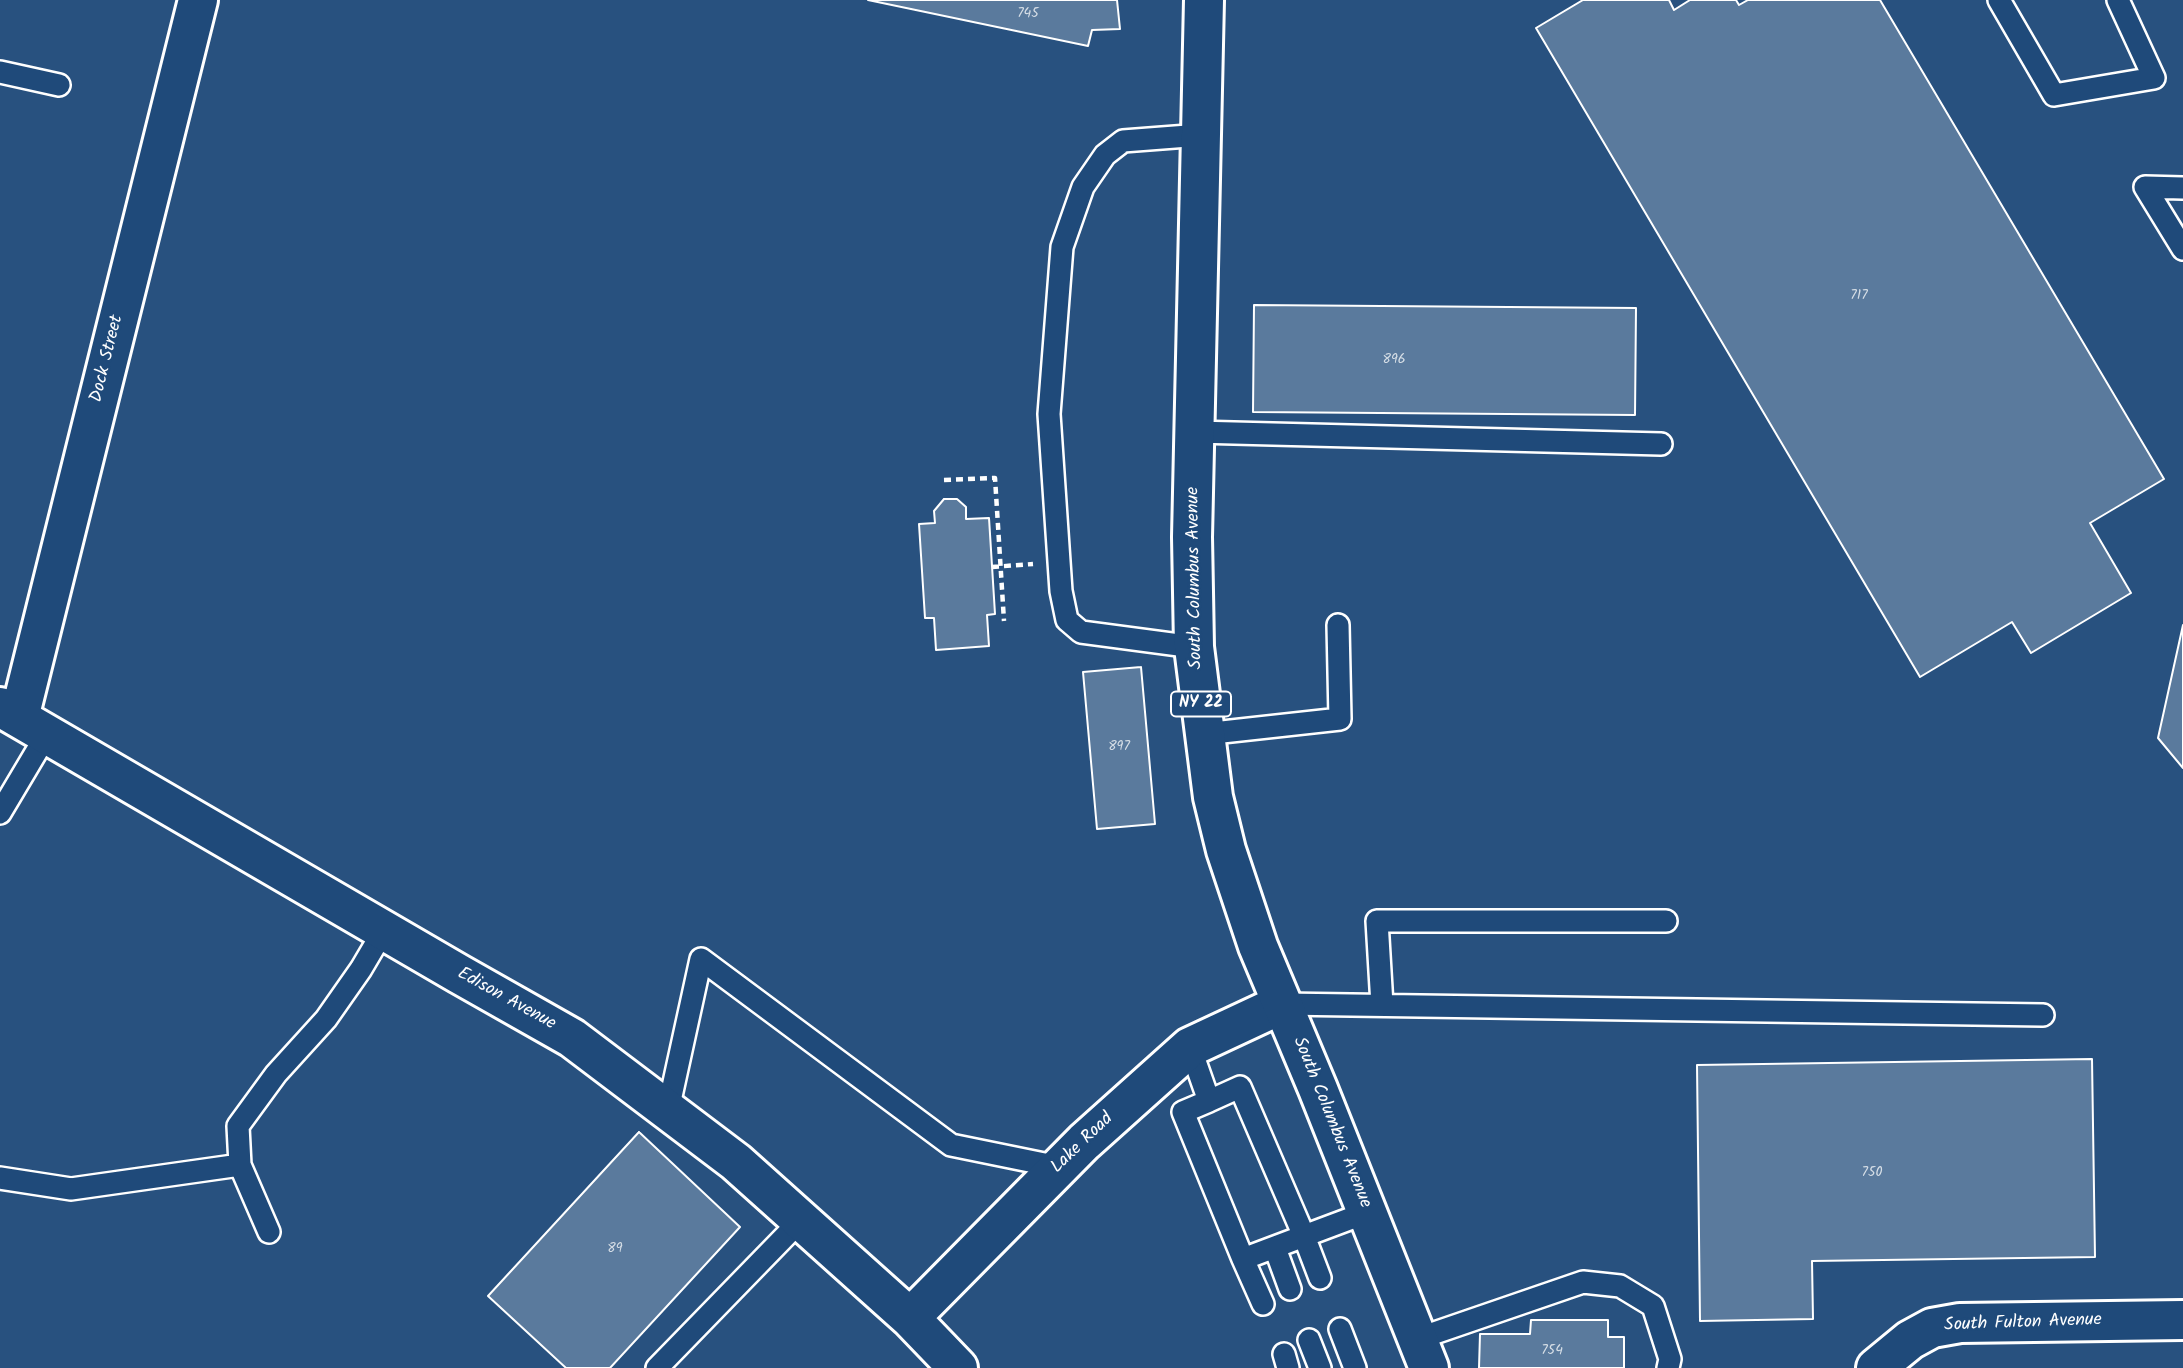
<!DOCTYPE html>
<html>
<head>
<meta charset="utf-8">
<style>
	body { margin:0 }
	canvas { display:block; background:#28517f }
</style>
</head>
<body>
<canvas width="2183" height="1368"></canvas>
<script>
const ctx = document.querySelector('canvas').getContext('2d');
ctx.lineJoin = 'round';
function fillPath(path, color) { ctx.fillStyle = color; ctx.fill(path, 'evenodd'); }
const poly = rows => new Path2D(rows.map(r => 'M' + r).join(''));
function strokePath(path, color, width, dash) { ctx.strokeStyle = color; ctx.lineWidth = width; ctx.lineCap = dash ? 'butt' : 'round'; ctx.setLineDash(dash || []); ctx.stroke(path); }
function drawText(font, color, halo, rows, align = 'center') {
  ctx.font = font + ' Kalam,sans-serif'; ctx.lineWidth = 5; ctx.setLineDash([]); ctx.textBaseline = 'middle'; ctx.strokeStyle = halo; ctx.fillStyle = color; for (const [text, x, y, turn = 0] of rows) {
    ctx.save(); ctx.translate(x, y); ctx.rotate((+turn || 0) * Math.PI / 180); ctx.textAlign = isNaN(turn) ? turn : align; if (halo) ctx.strokeText(text, 0, 0); ctx.fillText(text, 0, 0); ctx.restore();
  }
}
const building = poly([
	[868,0,1117,0,1120,29,1092,30,1088,46,868,0],
	[1583,0,1669,0,1674,10,1690,0,1736,0,1739,5,1748,0,1880,0,2164,479,2090,523,2131,593,2031,653,2012,622,1920,677,1536,28,1583,0],
	[1254,305,1636,308,1635,415,1253,412,1254,305],
	[944,499,957,499,966,507,966,519,989,518,995,614,987,615,989,646,936,650,934,618,925,618,919,524,935,523,934,511,944,499],
	[2183,625,2183,768,2158,738,2183,625],
	[1141,667,1155,824,1097,829,1083,672,1141,667],
	[2092,1059,2095,1257,1812,1261,1813,1319,1700,1321,1697,1065,2092,1059],
	[639,1132,740,1227,610,1368,566,1368,488,1296,639,1132],
	[1531,1320,1608,1320,1608,1337,1624,1337,1624,1368,1479,1368,1480,1334,1530,1334,1531,1320]
]);
const path = poly([
	[944,480,995,478,1004,621],
	[992,567,1033,564]
]);
const lane = poly([
	[1999,0,2054,95,2154,78,2118,0],
	[0,72,59,85],
	[2183,188,2145,187,2183,249],
	[1195,432,1661,444],
	[1194,647,1081,632,1067,620,1061,591,1049,414,1062,247,1083,187,1105,155,1123,141,1201,135],
	[1204,734,1340,719,1338,625],
	[0,813,47,734],
	[1282,1004,2043,1015],
	[1382,1005,1377,921,1666,921],
	[1190,1047,1209,1101,1240,1087,1304,1236,1368,1212],
	[1209,1101,1183,1112,1243,1259,1304,1236,1320,1278],
	[668,1110,701,959,951,1145,1059,1167],
	[0,1178,71,1189,240,1165],
	[269,1232,240,1165,238,1126,276,1074,326,1019,361,969,384,930],
	[1275,1248,1290,1289],
	[1243,1259,1263,1304],
	[1340,1329,1355,1368],
	[1417,1339,1583,1282,1620,1286,1653,1306,1670,1359,1668,1368],
	[1309,1340,1320,1368],
	[1284,1354,1288,1368],
	[657,1368,801,1220]
]);
const street = poly([
	[0,707,459,974,572,1038,736,1162,910,1318,958,1368],
	[19,718,198,0],
	[910,1318,1084,1142,1190,1047,1282,1004]
]);
const secondary = poly([
	[1876,1368,1910,1340,1932,1328,1960,1323,2183,1320]
]);
const primary = poly([
	[1204,0,1192,537,1194,647,1213,797,1226,850,1258,946,1318,1089,1429,1368]
]);
const numberNames = [
	["745",1028,15],
	["717",1859,297],
	["896",1394,361],
	["897",1119,748],
	["750",1872,1174],
	["89",615,1250],
	["754",1552,1352]
];
const shields = [
	[1201,704,60]
];
const shieldNames = [
	["NY 22",1201,704]
];
const streetNames = [
	["Dock Street",108,359,-76],
	["South Columbus Avenue",1196,578,-91],
	["Edison Avenue",506,1000,29],
	["South Columbus Avenue",1331,1123,68],
	["Lake Road",1083,1144,-44],
	["South Fulton Avenue",2023,1324,-2]
];
fillPath(building, '#5a7a9d');
strokePath(building, '#fff', 2);
strokePath(lane, '#fff', 26);
strokePath(street, '#fff', 44);
strokePath(secondary, '#fff', 44);
strokePath(primary, '#fff', 44);
strokePath(path, '#fff', 4.5, [7, 5]);
strokePath(lane, '#1f4a7a', 21);
strokePath(street, '#1f4a7a', 38);
strokePath(secondary, '#1f4a7a', 38);
strokePath(primary, '#1f4a7a', 38);
drawText('14px', '#d6dee6', null, numberNames);
for (const [x, y, w] of shields) { const box = new Path2D(); box.roundRect(x - w / 2, y - 12.5, w, 25, 5); ctx.fillStyle = '#1f4a7a'; ctx.fill(box); strokePath(box, '#fff', 2); }
drawText('bold 16px', '#fff', null, shieldNames);
drawText('18px', '#fff', '#1f4a7a', streetNames);
</script>
</body>
</html>
